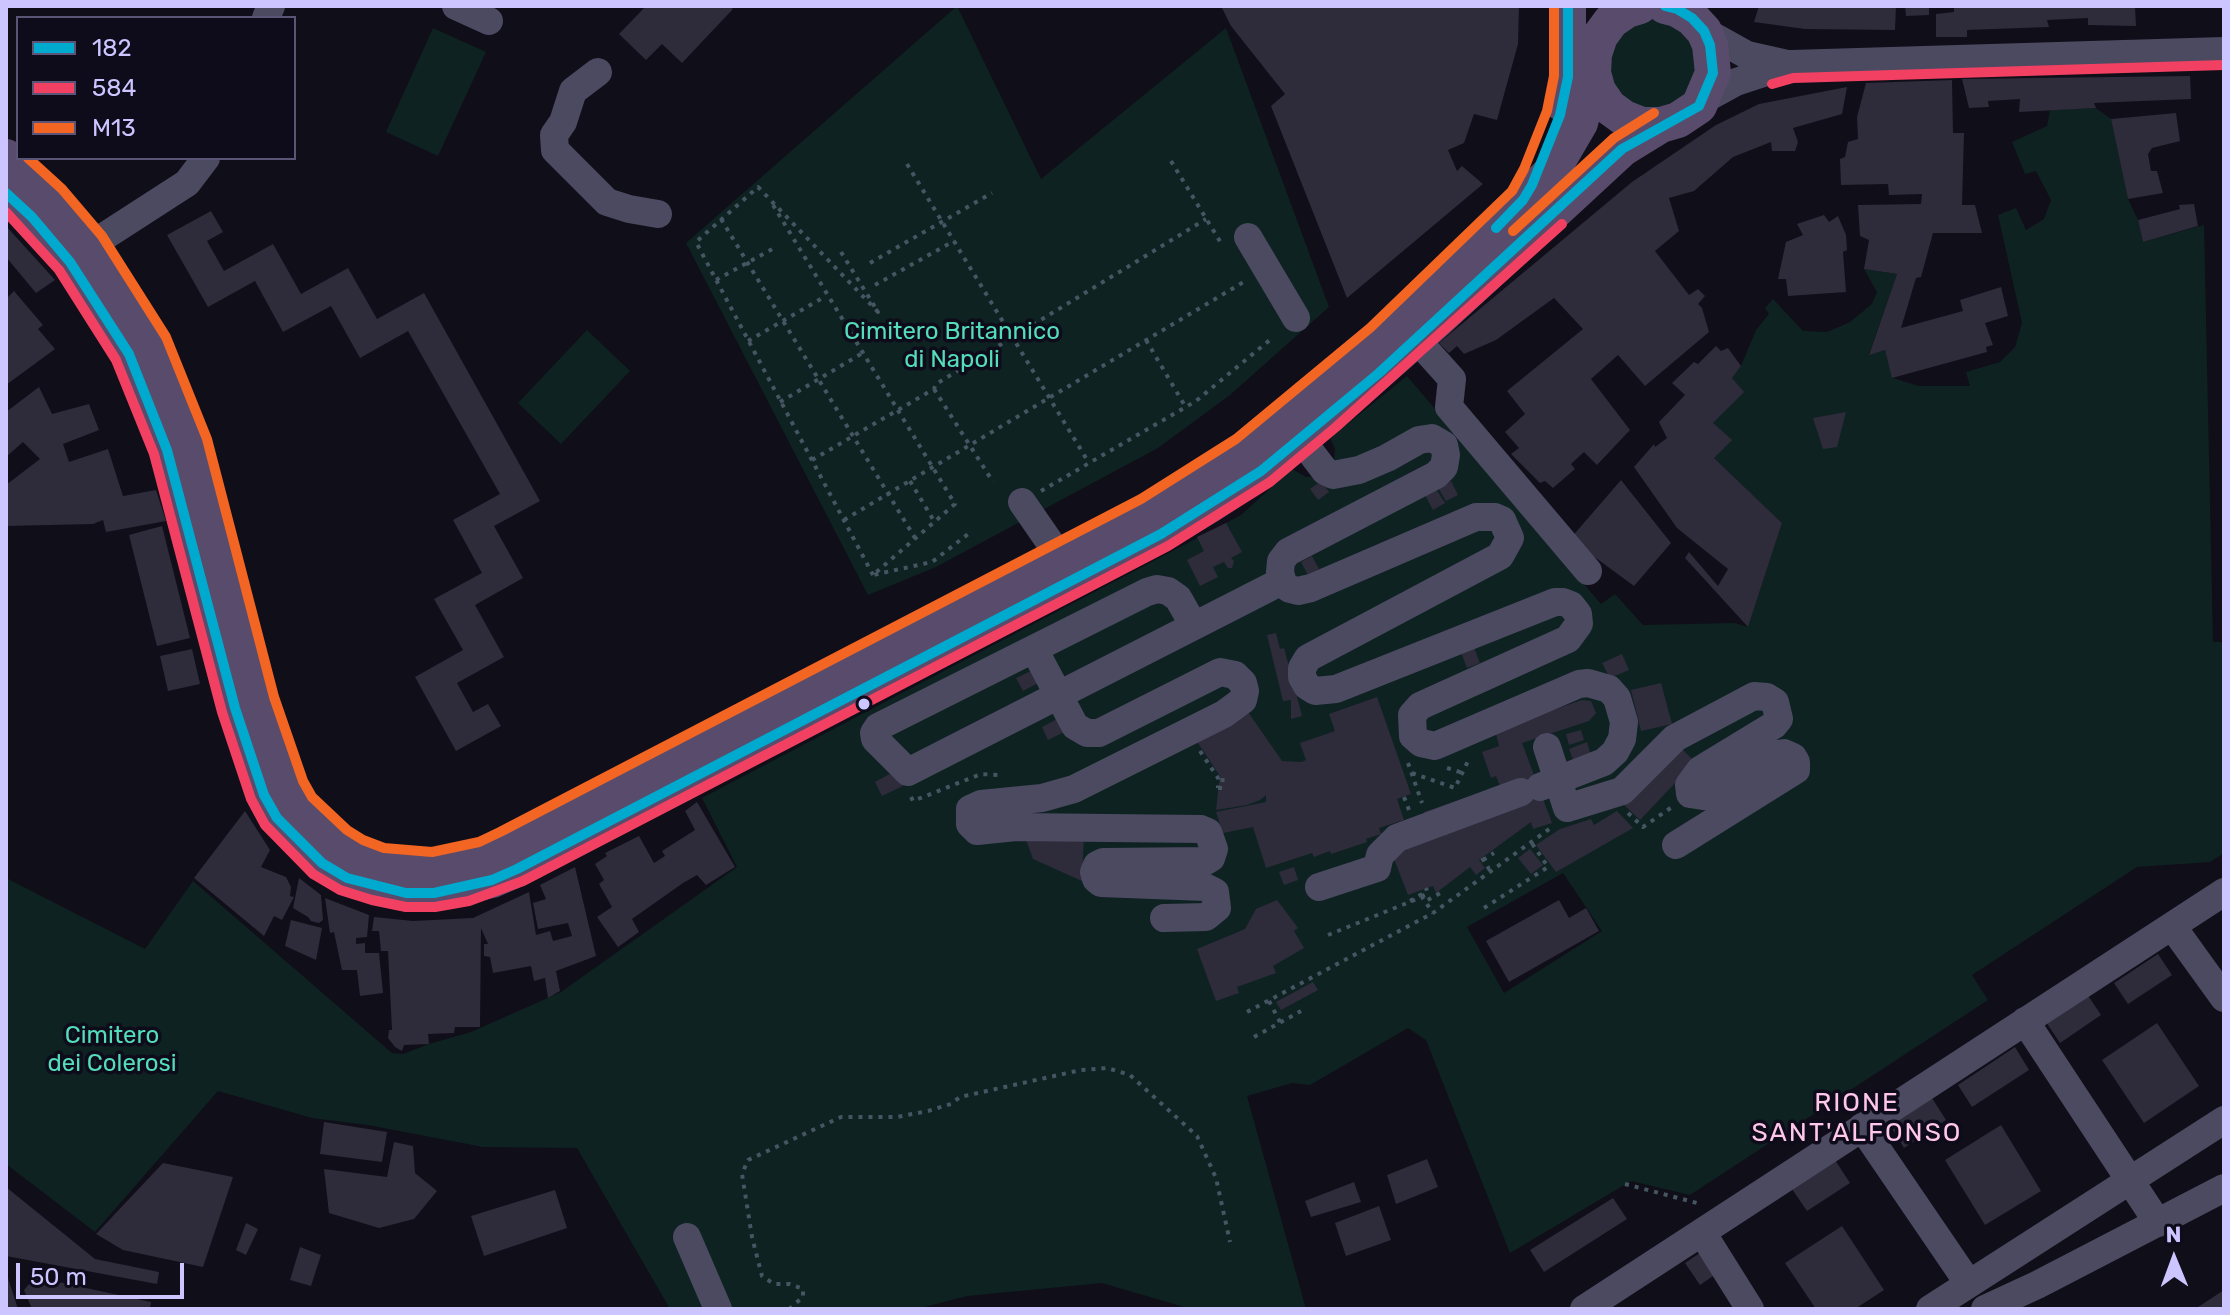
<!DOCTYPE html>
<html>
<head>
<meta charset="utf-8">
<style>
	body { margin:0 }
	#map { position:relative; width:2230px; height:1315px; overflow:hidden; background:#100e18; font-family:Rubik,sans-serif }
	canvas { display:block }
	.frame { position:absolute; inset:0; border:8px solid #ccc5ff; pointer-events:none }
	.legend { position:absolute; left:16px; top:16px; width:280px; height:144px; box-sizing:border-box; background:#0e0b1b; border:2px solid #5a5576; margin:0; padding:10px 14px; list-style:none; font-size:24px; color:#ccc5ff }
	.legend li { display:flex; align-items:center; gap:16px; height:40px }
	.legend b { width:40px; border:2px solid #5a5576 }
	.north { position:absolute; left:2134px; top:1219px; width:80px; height:80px; -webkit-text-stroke:6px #0e0b1b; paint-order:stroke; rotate:359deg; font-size:22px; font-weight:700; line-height:32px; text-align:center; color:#ccc5ff }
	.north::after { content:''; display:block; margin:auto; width:28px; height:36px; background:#ccc5ff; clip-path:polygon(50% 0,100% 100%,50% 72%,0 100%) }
	.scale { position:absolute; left:16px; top:1263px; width:168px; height:36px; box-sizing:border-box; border:4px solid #ccc5ff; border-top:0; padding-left:10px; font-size:24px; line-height:28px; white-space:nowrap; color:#ccc5ff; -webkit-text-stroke:6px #0e0b1b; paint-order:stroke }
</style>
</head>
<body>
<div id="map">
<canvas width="2230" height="1315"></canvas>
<div class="frame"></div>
<ul class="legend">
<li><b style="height:10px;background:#00a9ce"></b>182</li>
<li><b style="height:10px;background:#f24062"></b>584</li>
<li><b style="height:10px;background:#f26522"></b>M13</li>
</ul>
<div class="north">N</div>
<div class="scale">50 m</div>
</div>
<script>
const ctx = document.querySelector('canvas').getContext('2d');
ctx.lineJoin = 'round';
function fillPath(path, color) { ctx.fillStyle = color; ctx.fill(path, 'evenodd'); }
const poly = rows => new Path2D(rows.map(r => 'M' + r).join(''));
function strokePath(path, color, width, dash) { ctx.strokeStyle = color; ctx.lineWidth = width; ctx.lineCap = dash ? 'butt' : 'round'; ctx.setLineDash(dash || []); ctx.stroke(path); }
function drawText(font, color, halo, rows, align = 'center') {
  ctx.font = font + ' Rubik,sans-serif'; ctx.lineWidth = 7; ctx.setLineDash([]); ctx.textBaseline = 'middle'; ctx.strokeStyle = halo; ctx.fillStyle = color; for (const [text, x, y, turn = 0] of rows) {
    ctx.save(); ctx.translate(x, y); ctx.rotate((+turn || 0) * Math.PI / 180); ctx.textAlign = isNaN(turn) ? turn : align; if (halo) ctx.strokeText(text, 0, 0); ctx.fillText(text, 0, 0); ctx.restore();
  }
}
const green = poly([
	[957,6,1041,179,1226,28,1329,307,1230,395,1158,448,936,567,868,595,686,243],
	[1643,14,1690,28,1698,91,1655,116,1611,94,1605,45],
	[433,28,486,52,438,156,386,132],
	[2096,108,2111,119,2128,199,2138,220,2143,242,2204,225,2213,642,2224,642,2224,853,2210,862,2137,867,1972,975,1988,1000,1690,1195,1631,1181,1510,1253,1426,1040,1408,1028,1310,1085,1292,1083,1247,1096,1306,1309,1191,1309,1102,1283,967,1296,917,1309,670,1309,577,1148,483,1147,368,1125,312,1118,218,1091,95,1232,6,1164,6,878,145,949,193,881,392,1053,403,1054,429,1044,471,1032,561,992,737,867,702,798,1241,515,1292,469,1306,477,1318,476,1329,468,1334,458,1335,449,1330,438,1407,376,1601,604,1615,594,1643,625,1735,623,1748,627,1782,523,1714,458,1713,423,1743,392,1732,378,1741,366,1756,330,1769,314,1765,308,1773,299,1803,331,1827,332,1850,322,1872,304,1877,292,1864,269,1897,274,1869,354,1885,350,1893,378,1919,386,1970,386,1966,372,2000,362,2015,347,2022,323,1998,215,2016,208,2026,230,2044,219,2051,200,2036,171,2025,174,2012,142,2047,126,2050,110],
	[1563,873,1602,931,1504,993,1467,927],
	[587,330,630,371,561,444,518,403]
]);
const building = poly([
	[646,6,729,6,733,9,682,63,662,44,646,60,619,34],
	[1221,6,1519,6,1518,44,1497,120,1474,114,1464,143,1448,150,1457,171,1462,166,1483,184,1347,298,1271,106,1285,94,1231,26],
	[1759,6,1896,6,1895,30,1805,29,1754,22],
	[1905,6,1929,6,1929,15,1906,16],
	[1954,6,2135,6,2136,26,2088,25,2088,18,2047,20,2049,27,1967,30,1967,37,1936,37,1936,14,1954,12],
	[2190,76,2191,99,2094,103,2096,108,2019,112,2020,99,1988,101,1989,107,1969,108,1962,79],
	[1952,80,1953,133,1964,133,1962,205,1975,205,1982,233,1933,233,1921,277,1916,278,1901,328,1963,311,1960,300,2001,287,2008,316,1985,323,1993,345,1986,347,1987,352,1892,378,1885,350,1869,355,1897,274,1864,269,1869,240,1860,236,1858,205,1921,204,1922,194,1889,195,1888,184,1841,185,1840,159,1845,157,1848,142,1858,139,1857,117,1866,83],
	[1847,87,1842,114,1793,128,1798,142,1795,151,1772,151,1771,142,1733,157,1694,191,1669,198,1679,231,1655,251,1689,295,1698,289,1705,296,1698,304,1702,308,1709,332,1645,386,1618,355,1591,379,1630,430,1597,465,1584,452,1571,464,1575,469,1553,488,1545,481,1540,483,1511,454,1519,448,1505,432,1525,414,1507,391,1583,329,1554,298,1496,340,1464,354,1457,346,1449,353,1439,343,1632,182,1716,125,1759,104],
	[2176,113,2180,141,2152,148,2148,154,2151,171,2157,171,2163,193,2128,199,2111,119],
	[2194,204,2198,226,2143,242,2138,220,2180,209,2179,205],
	[211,211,223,232,207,241,224,271,273,244,301,294,348,268,377,319,424,293,540,501,494,526,523,578,475,605,504,657,457,683,473,712,488,704,501,726,456,751,415,677,463,650,434,599,482,573,453,520,500,494,408,331,360,358,331,306,283,332,255,281,208,307,167,235],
	[1824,215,1829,222,1838,216,1846,235,1847,250,1843,252,1846,292,1788,296,1786,279,1778,279,1786,242,1803,235,1797,224],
	[6,226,55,280,36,293,6,257],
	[14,291,43,325,38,329,55,349,6,385,6,299],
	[1716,346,1721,351,1728,348,1741,366,1732,378,1744,392,1713,423,1732,440,1714,458,1782,523,1748,627,1685,558,1689,552,1718,586,1728,569,1677,528,1634,467,1654,444,1655,447,1667,438,1659,422,1685,395,1672,383,1694,362,1698,364],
	[39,387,52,414,89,404,99,430,63,444,69,462,108,449,123,496,156,490,166,521,106,532,103,520,93,524,6,526,6,485,40,459,23,442,6,457,6,412],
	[1846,412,1837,447,1823,449,1813,418],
	[1621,480,1671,543,1634,586,1570,539],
	[1321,481,1329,492,1318,500,1310,489],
	[1451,481,1458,495,1446,501,1438,488],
	[1436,489,1445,503,1433,510,1425,495],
	[1226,523,1242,552,1231,558,1234,561,1232,568,1228,568,1224,562,1213,567,1218,577,1200,586,1187,560,1204,551,1197,537],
	[162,526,190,638,157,646,129,535],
	[1312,556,1319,569,1308,575,1301,562],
	[1276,633,1280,649,1284,648,1302,716,1291,719,1291,700,1283,701,1267,635],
	[1473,645,1480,663,1467,668,1460,650],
	[192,649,200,684,168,691,160,656],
	[1622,654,1629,670,1610,678,1602,663],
	[1031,671,1038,683,1023,691,1016,678],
	[1661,683,1672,724,1641,731,1631,690],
	[1377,697,1411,794,1397,799,1404,820,1379,828,1381,834,1366,839,1367,842,1331,854,1330,851,1314,857,1312,853,1266,868,1253,827,1223,833,1216,812,1266,802,1266,795,1260,800,1247,805,1216,810,1220,776,1196,740,1246,709,1282,761,1301,762,1306,760,1300,743,1335,731,1329,714],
	[1582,700,1591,701,1596,713,1589,721,1522,743,1552,823,1533,829,1531,822,1479,860,1485,868,1476,875,1470,867,1436,893,1433,886,1408,895,1391,851,1425,816,1424,812,1500,786,1496,776,1491,778,1482,752,1499,746,1496,734,1515,723],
	[1057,719,1064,732,1048,740,1042,727],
	[1581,730,1584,740,1569,745,1566,734],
	[1587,742,1591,756,1574,762,1569,749],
	[1679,746,1695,762,1640,820,1623,804],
	[895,771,903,786,882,796,875,782],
	[697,802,735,867,706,885,697,875,683,883,632,919,639,932,618,947,597,917,612,907,599,884,604,880,595,864,607,856,605,853,639,836,654,863,665,856,662,851,695,830,685,811],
	[245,811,270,850,261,867,286,877,291,887,290,896,294,897,282,920,274,916,264,936,194,878],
	[1617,811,1633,828,1556,872,1536,845,1560,829,1591,819,1594,825],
	[1084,833,1082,881,1033,859,1025,837],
	[1530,849,1543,865,1531,874,1518,858],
	[575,867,596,956,556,971,560,991,548,998,545,978,534,981,531,966,493,973,490,957,484,956,484,944,488,944,481,928,480,1027,455,1027,454,1033,428,1034,429,1044,404,1045,402,1051,395,1047,388,1038,389,1030,392,1030,388,951,381,951,379,931,372,931,374,917,413,921,473,918,529,892,536,935,550,931,553,941,572,936,568,923,538,929,533,903,546,899,540,885],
	[1294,867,1298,880,1284,885,1279,872],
	[299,878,321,895,323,920,319,923,311,921,308,917,293,908],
	[325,898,369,915,367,937,356,938,356,944,365,943,365,953,379,953,383,993,360,996,357,970,342,970,334,932,330,933],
	[1277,900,1298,928,1294,931,1304,948,1273,966,1276,973,1237,987,1239,993,1216,1001,1197,949,1245,929,1256,909],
	[1559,900,1569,918,1586,908,1599,931,1509,982,1486,941],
	[291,920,322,928,316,960,285,946],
	[2158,954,2172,975,2128,1004,2114,983],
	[1313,982,1318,990,1281,1010,1276,1002],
	[2087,994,2101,1015,2060,1043,2046,1022],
	[2157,1023,2199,1086,2144,1123,2102,1060],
	[2015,1047,2029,1070,1972,1107,1958,1085],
	[1932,1098,1946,1120,1904,1148,1890,1125],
	[324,1122,387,1132,382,1162,320,1154],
	[2001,1125,2041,1191,1985,1225,1945,1160],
	[394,1142,413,1146,415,1173,437,1191,414,1219,379,1228,329,1213,324,1169,387,1177],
	[1427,1159,1438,1187,1396,1204,1387,1175],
	[1835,1160,1850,1183,1807,1211,1792,1189],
	[163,1163,233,1177,203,1267,123,1250,96,1234],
	[1354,1182,1361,1202,1311,1217,1305,1201],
	[6,1187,95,1259,159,1272,157,1284,6,1256],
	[555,1190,567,1228,484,1256,471,1216],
	[1613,1198,1627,1219,1544,1272,1530,1250],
	[1379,1206,1391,1240,1346,1256,1335,1223],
	[246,1223,258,1229,246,1255,236,1250],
	[1842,1226,1884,1290,1855,1309,1816,1309,1785,1263],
	[300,1247,321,1255,311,1286,290,1280],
	[1700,1253,1716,1274,1700,1285,1685,1263],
	[7,1275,18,1309,6,1309],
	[35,1277,151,1302,150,1309,32,1309,24,1290],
	[2224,1290,2224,1309,2195,1309]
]);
const path = poly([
	[1171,161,1221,243],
	[907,164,1089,463],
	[773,205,955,504,873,575,932,562,972,531],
	[721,219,915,538],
	[841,252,878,312,758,187,696,242,873,575],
	[870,263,992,193],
	[716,280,776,247],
	[875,285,954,241],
	[1146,340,1185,406],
	[748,341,826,296],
	[934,389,993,482],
	[780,402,861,354],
	[812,460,934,389,936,384,1206,219],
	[910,481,934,521],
	[1041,491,1196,401,1271,339],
	[844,520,1247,280],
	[1200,751,1218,778,1218,788],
	[1408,763,1422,803],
	[1447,768,1463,773],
	[1412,773,1455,788,1469,759],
	[1218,788,1222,788,1223,774],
	[911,797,913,801,981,774,998,775],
	[1404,797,1409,810],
	[1628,813,1643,827,1672,807],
	[1482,858,1489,869,1493,866],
	[1483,860,1494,853],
	[1422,894,1426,901,1442,892],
	[1410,901,1427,891,1426,888],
	[1484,908,1548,867,1531,842],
	[1328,935,1422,897,1433,913],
	[1269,1001,1280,1022],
	[1247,1012,1433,913,1552,827],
	[1254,1037,1301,1011],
	[1625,1184,1701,1204],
	[789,1309,803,1297,803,1289,790,1284,774,1284,762,1276,752,1237,742,1174,748,1160,841,1117,897,1117,928,1111,951,1104,960,1097,1081,1070,1107,1068,1130,1075,1197,1136,1216,1178,1230,1242]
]);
const minor = poly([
	[456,6,489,21],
	[266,18,271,6],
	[1704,31,1747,55,1787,64],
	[598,72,573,91,563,122,554,135,555,150,607,202,629,209,658,214],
	[1703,100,1736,82,1791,64,2224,51],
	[1248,237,1296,318],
	[91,245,187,183,206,158],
	[1416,339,1452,379,1449,407,1588,571],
	[1300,438,1325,471,1333,475,1359,470,1387,458,1419,440,1432,438,1444,445,1446,455,1444,467,1436,475,1288,552,1281,561,1280,572,1283,584,1290,589,1298,591,1311,588,1476,517,1495,517,1502,520,1510,538,1500,556,1308,658,1302,668,1302,677,1307,686,1315,691,1336,689,1555,602,1563,602,1571,605,1578,614,1579,624,1568,639,1420,706,1412,715,1413,736,1421,743,1435,746,1579,684,1588,683,1609,689,1617,698,1624,722,1622,739,1615,752,1604,762,1540,787],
	[1022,502,1060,557],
	[1194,626,1178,598,1168,591,1157,589,1147,592,878,727,874,733,875,739,908,772,1194,626,1282,581],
	[1034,649,1075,726,1087,733,1099,733,1220,672,1235,675,1243,683,1245,691,1243,700,1224,714,1074,789,1042,798,981,804,970,809,970,824,977,831,1016,827,1201,829,1208,832,1214,849,1211,858,1206,861,1103,862,1097,865,1094,872,1096,879,1101,883,1205,887,1215,892,1217,908,1206,917,1164,918],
	[1547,747,1567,808,1622,791,1675,738,1754,696,1767,697,1775,702,1779,719,1774,725,1700,770,1689,785,1690,794,1703,796,1777,754,1784,753,1793,757,1796,762,1796,770,1676,845],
	[1319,887,1377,868,1380,855,1397,838,1521,792],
	[2172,926,2224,998],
	[2025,1021,2158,1223],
	[1862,1127,1969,1284],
	[1703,1234,1750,1309],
	[687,1237,718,1309],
	[1584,1309,2224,892],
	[1930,1309,2224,1120],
	[1985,1309,2037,1285,2224,1188]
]);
const major = poly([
	[1640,6,1627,10,1611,21,1600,36,1594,54,1593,73,1598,91,1609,107,1624,118,1642,125,1661,125,1678,120,1699,106,1713,73,1710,45,1704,31,1692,18,1677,9,1665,6],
	[1563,104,1568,77,1568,6],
	[6,157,51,198,91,245,153,342,193,443,261,701,290,787,301,806,338,841,357,853,381,862,433,866,483,855,506,845,1148,511,1194,484,1244,450,1379,338,1495,229,1552,171,1580,123,1593,73],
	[6,193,32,217,70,262,129,354,167,450,235,708,264,795,277,818,322,863,347,878,376,887,406,893,434,893,492,880,517,869,1161,534,1211,504,1261,471,1327,417,1436,321,1622,149,1661,125]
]);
const bus1 = poly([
	[6,193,32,217,70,262,129,354,167,450,235,708,264,795,277,818,322,863,347,878,406,893,434,893,492,880,517,869,1161,534,1261,471,1379,373,1622,149,1699,106,1713,73,1710,45,1704,31,1692,18,1677,9,1665,6],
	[1496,228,1523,200,1532,185,1560,115,1568,77,1568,6]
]);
const bus2 = poly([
	[1772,84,1793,78,2224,65],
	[6,212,59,270,116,360,154,454,222,712,251,799,265,825,313,874,340,890,372,900,406,907,435,907,469,901,523,881,1168,546,1270,482,1336,427,1562,224]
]);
const bus3 = poly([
	[28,158,62,189,102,236,166,337,207,439,274,697,303,781,312,797,347,830,363,840,384,848,432,852,479,842,500,832,1141,499,1236,439,1370,328,1512,191,1524,169,1547,111,1554,76,1554,6],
	[1513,231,1614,138,1654,113]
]);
const markers = [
	[864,704,7,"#ccc5ff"]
];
const parkNames = [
	["Cimitero Britannico",952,332],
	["di Napoli",952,360],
	["Cimitero",112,1036],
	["dei Colerosi",112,1064]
];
const neighbourhoodNames = [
	["RIONE",1857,1103],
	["SANT'ALFONSO",1857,1133]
];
fillPath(green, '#0e2222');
fillPath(building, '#2e2b3b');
strokePath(path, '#465562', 4, [4, 6]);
strokePath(minor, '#4b4a61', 28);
strokePath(major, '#584b6b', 36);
strokePath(bus1, '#00a9ce', 10);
strokePath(bus2, '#f24062', 10);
strokePath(bus3, '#f26522', 10);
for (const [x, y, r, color] of markers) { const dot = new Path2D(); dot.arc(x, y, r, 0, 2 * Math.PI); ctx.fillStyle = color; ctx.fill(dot); strokePath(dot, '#0e0b1b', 3); }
drawText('24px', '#53ddbb', '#0e0b1b', parkNames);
ctx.letterSpacing = '2px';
drawText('26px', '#ffc7ea', '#0e0b1b', neighbourhoodNames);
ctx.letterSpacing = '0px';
</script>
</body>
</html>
